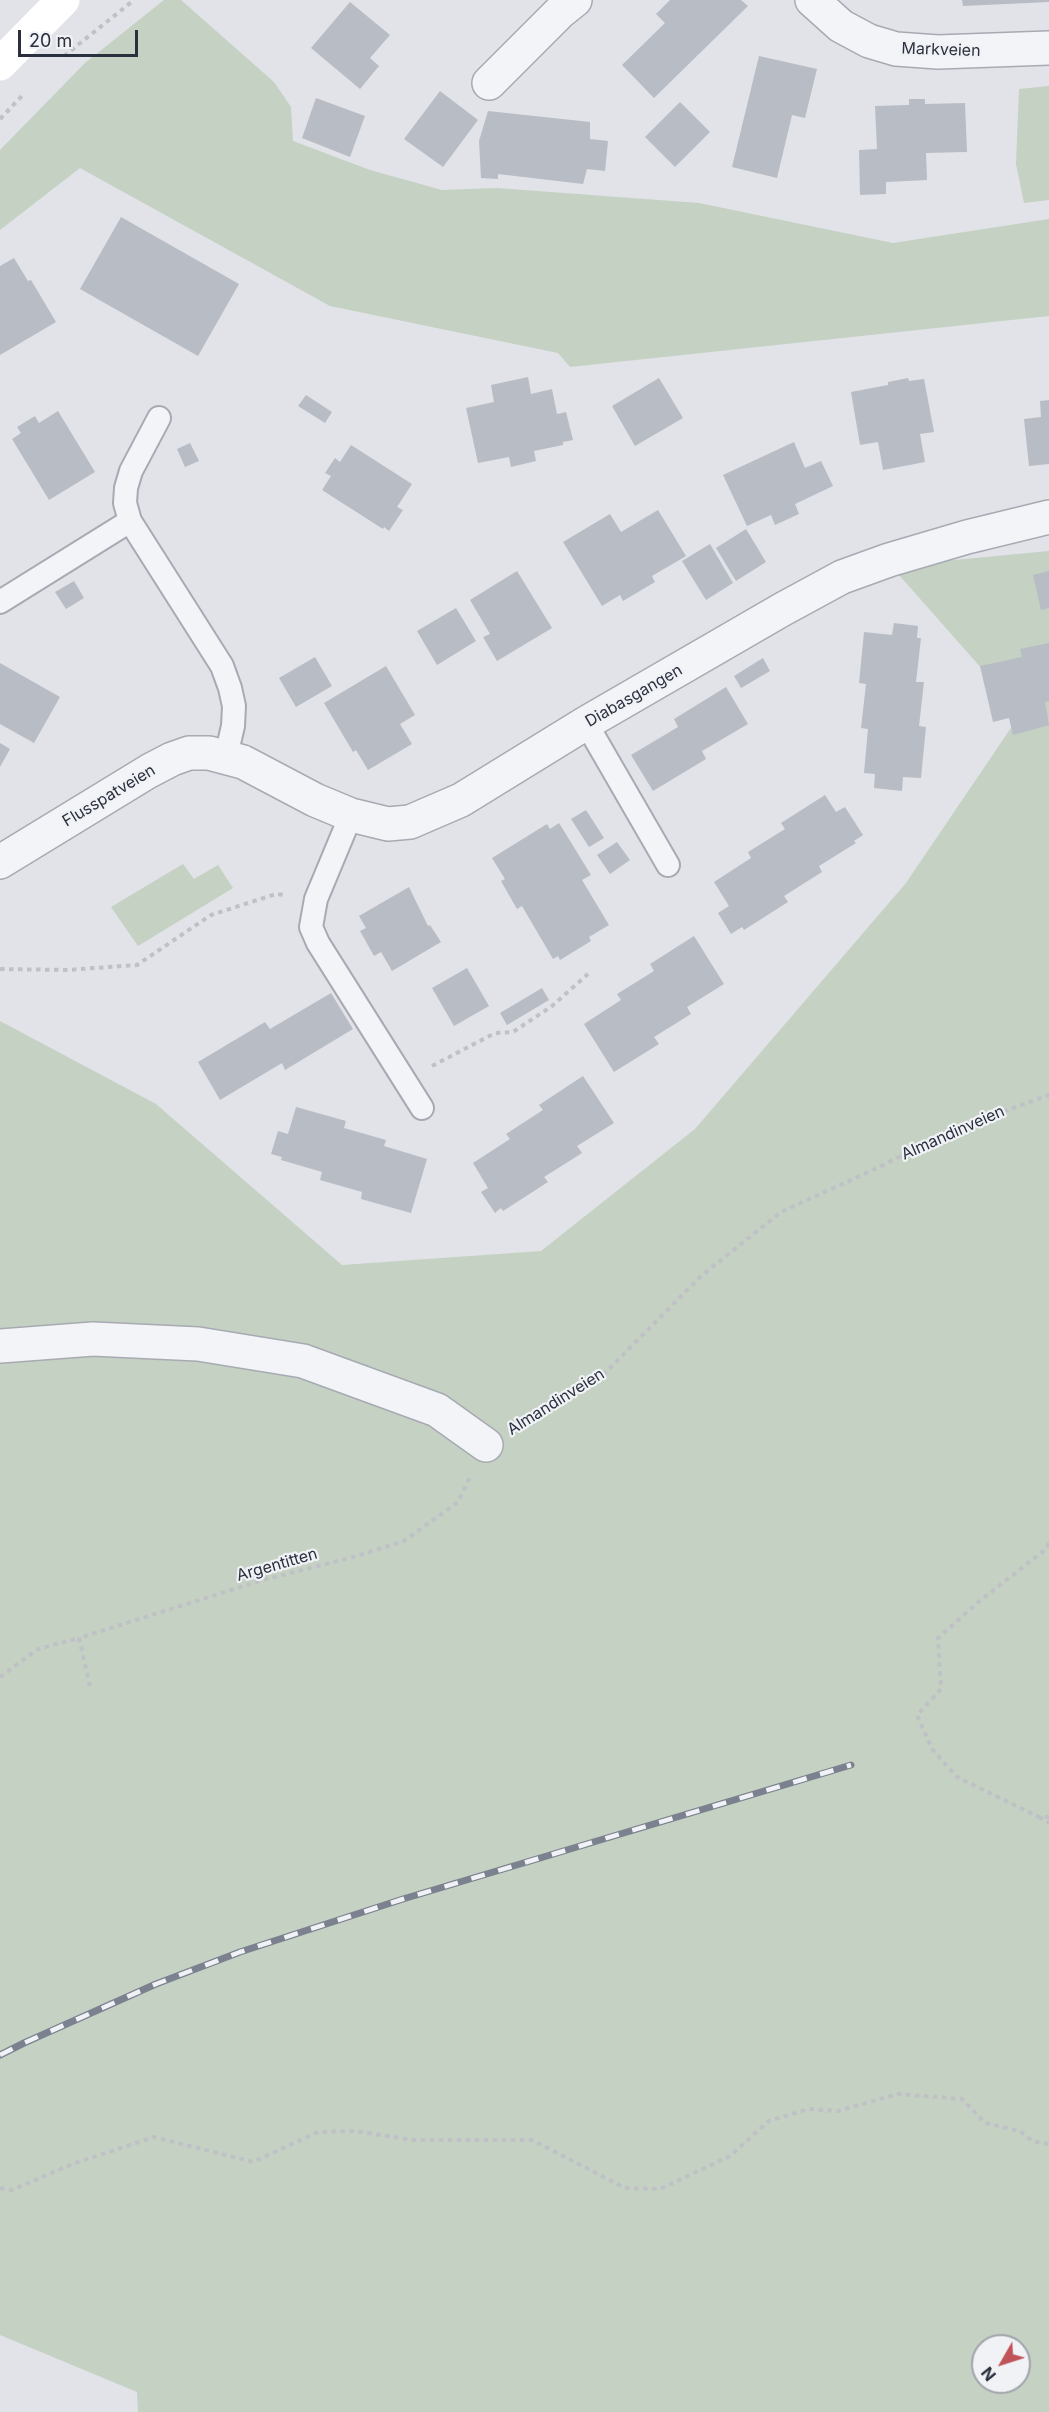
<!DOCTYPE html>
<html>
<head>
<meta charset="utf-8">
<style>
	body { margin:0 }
	#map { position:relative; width:1049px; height:2412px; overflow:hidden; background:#e1e3e8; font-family:Inter,sans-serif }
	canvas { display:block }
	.north { position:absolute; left:971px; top:2334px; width:60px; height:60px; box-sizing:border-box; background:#f0f2f6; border:2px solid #a1a4ac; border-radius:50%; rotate:231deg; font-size:16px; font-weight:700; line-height:24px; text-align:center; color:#2b303e }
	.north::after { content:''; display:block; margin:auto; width:21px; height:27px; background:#c05357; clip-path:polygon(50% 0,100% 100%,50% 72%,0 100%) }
	.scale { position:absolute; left:18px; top:30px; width:120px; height:27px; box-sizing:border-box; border:3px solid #2b303e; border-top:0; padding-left:8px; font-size:18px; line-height:21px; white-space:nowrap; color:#2b303e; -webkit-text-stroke:4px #f0f2f6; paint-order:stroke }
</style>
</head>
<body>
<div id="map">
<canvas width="1049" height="2412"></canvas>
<div class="north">N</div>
<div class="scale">20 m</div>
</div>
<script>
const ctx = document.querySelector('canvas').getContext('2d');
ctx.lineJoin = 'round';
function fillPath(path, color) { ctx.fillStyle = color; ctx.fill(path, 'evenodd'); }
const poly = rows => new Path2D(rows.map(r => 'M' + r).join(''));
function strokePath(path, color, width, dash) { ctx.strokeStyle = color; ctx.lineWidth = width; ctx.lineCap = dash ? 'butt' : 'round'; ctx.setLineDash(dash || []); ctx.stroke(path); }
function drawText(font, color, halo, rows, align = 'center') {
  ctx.font = font + ' Inter,sans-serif'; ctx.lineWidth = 4.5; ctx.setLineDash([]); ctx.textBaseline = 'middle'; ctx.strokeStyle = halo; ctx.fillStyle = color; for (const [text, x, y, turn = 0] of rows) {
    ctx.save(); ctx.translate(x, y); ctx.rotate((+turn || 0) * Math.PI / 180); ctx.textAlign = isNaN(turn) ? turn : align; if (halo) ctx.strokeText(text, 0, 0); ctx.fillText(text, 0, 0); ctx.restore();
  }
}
const green = poly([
	[164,0,181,0,274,82,291,107,293,141,370,170,442,190,497,188,699,203,893,243,1049,219,1049,316,570,367,558,353,330,306,80,168,0,230,0,150,85,63],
	[1049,86,1049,200,1024,203,1016,164,1019,89],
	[1049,551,1049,2412,138,2412,137,2392,0,2335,0,1021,156,1104,342,1265,541,1251,695,1129,906,883,1021,713,891,566],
	[983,2346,1019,2346,1019,2382,983,2382],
	[183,864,194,879,218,865,233,888,138,946,111,907]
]);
const building = poly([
	[670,0,741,0,748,6,654,98,622,65,665,23,656,14],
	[962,0,1049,0,1049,2,963,6],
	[350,2,390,35,370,58,379,66,360,89,311,48],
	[759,56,817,69,805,118,792,115,777,178,732,167],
	[440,91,478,120,443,167,404,139],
	[316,98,365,116,350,157,302,138],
	[909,99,925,99,925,104,965,103,967,152,926,153,927,180,886,182,886,194,860,195,859,150,877,149,875,106,909,105],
	[680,102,710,132,675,167,645,137],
	[488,111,590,122,590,139,608,141,605,171,587,169,583,184,498,174,498,179,481,178,479,141],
	[121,217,239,284,198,356,80,289],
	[14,258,28,281,31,280,56,322,0,355,0,266],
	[528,377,531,394,552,389,557,414,566,412,573,440,563,442,563,445,534,451,536,461,511,467,509,457,478,463,466,408,494,402,491,385],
	[659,378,683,418,635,446,612,406],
	[908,378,909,381,924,379,934,432,920,434,925,462,883,470,878,442,860,445,851,392,888,385,888,382],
	[306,395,332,412,325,423,298,406],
	[1049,400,1049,464,1029,466,1024,419,1041,417,1040,401],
	[58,411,95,472,49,500,12,439,21,433,17,427,35,416,39,423],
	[794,442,805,468,821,461,833,486,795,504,799,514,775,525,771,515,747,526,723,475],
	[190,443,199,461,185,467,177,449],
	[351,445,412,484,397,507,403,510,389,531,384,527,383,529,322,490,331,476,325,473,335,458,340,462],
	[658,510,686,556,652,576,655,582,623,601,620,595,602,606,563,542,610,514,621,532],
	[746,529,766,562,736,581,716,548],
	[710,544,733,583,706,600,682,561],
	[517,571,552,628,497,661,483,637,490,634,470,600],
	[1049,571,1049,608,1041,610,1033,575],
	[74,581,84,598,66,609,55,592],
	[456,608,476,641,437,665,417,631],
	[894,623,918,626,917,638,921,638,916,682,924,682,919,726,926,727,921,778,903,777,902,791,874,788,875,774,864,773,868,729,861,728,866,684,859,683,864,632,892,635],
	[1049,643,1049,701,1045,702,1049,725,1013,735,1009,718,993,722,980,666,1022,657,1020,649],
	[315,657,332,686,296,707,279,678],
	[763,658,770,671,741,688,734,676],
	[0,663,60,697,34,743,0,724],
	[386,666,415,715,400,724,412,744,368,770,356,750,353,752,324,703],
	[726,687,748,724,702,751,706,759,653,791,631,755,678,727,674,719],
	[0,743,10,749,0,767],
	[825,795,836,812,845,807,863,835,854,841,856,843,819,866,822,872,784,896,788,902,744,930,742,927,731,934,718,913,729,906,714,882,751,858,748,852,785,829,781,823],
	[586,810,604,838,589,847,571,819],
	[559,823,591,875,582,880,609,925,589,937,591,941,560,960,558,956,553,959,522,906,517,909,501,881,505,879,492,858,547,824,550,829],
	[617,842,630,860,610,874,597,855],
	[409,887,428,926,430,925,441,942,392,971,381,952,374,956,360,931,366,928,359,916],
	[694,936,724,984,687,1007,691,1014,654,1037,659,1044,614,1072,584,1024,621,1000,617,994,654,971,650,964],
	[467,968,489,1006,454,1026,432,988],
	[542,988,549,1000,507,1025,500,1013],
	[331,993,353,1029,285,1070,282,1063,220,1100,198,1062,265,1022,270,1029],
	[583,1076,614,1123,577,1146,582,1153,544,1177,548,1182,503,1211,501,1208,495,1213,481,1192,488,1188,473,1163,510,1139,506,1134,543,1110,539,1105],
	[296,1107,346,1121,344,1128,386,1140,384,1146,427,1159,411,1213,361,1199,362,1192,320,1180,322,1172,281,1160,282,1157,271,1154,278,1131,288,1134]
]);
const path = poly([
	[64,56,134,0],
	[0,119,22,96],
	[0,969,67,970,137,965,211,915,276,894,285,895],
	[432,1066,495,1033,513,1032,552,1006,588,974],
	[518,1426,606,1372,700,1277,781,1212,875,1169,953,1130,1049,1095],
	[1049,1543,1046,1549,977,1603,938,1638,941,1689,917,1715,932,1749,957,1777,1039,1817,1049,1817],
	[0,1677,38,1649,79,1638],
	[90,1686,79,1638,263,1580,350,1558,404,1541,458,1502,470,1477],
	[1039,1817,1049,1823],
	[0,2188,12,2190,75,2163,154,2137,253,2162,318,2132,355,2131,412,2140,532,2140,625,2188,660,2189,730,2156,769,2121,809,2109,838,2111,898,2094,962,2099,985,2123,1020,2131,1032,2141,1049,2144]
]);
const lane = poly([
	[159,418,131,471,126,488,125,503,130,521,222,666,230,688,234,706,233,726,226,756],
	[0,602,130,521],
	[586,723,668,865],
	[351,815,316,899,311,927,318,943,422,1108]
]);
const street = poly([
	[812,0,841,26,869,41,896,49,938,52,1049,48],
	[489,83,560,12,575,0],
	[0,862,149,771,172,759,189,753,209,753,243,762,315,800,351,815,388,824,410,822,461,800,586,723,783,609,842,577,889,560,967,537,1049,517],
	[0,1346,93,1339,198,1344,303,1361,437,1410,486,1445]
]);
const secondary = poly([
	[0,64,63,0]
]);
const rail = poly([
	[0,2055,24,2043,156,1984,240,1952,403,1899,851,1765]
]);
const streetNames = [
	["Markveien",941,50,2],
	["Diabasgangen",634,696,-30],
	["Flusspatveien",109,796,-31],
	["Almandinveien",953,1133,-24],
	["Almandinveien",556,1402,-32],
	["Argentitten",277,1565,-16]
];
fillPath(green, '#c5d1c3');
fillPath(building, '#b8bcc4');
strokePath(lane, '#a7aab2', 26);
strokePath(street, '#a7aab2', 36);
strokePath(path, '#bfc1c7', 4, [4.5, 4.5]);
strokePath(lane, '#f3f4f7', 22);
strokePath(street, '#f3f4f7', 33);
strokePath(secondary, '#fff', 33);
strokePath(rail, '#7c8190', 7);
strokePath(rail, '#f0f2f6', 4.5, [14]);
drawText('16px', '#2b303e', '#f0f2f6', streetNames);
</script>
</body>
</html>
